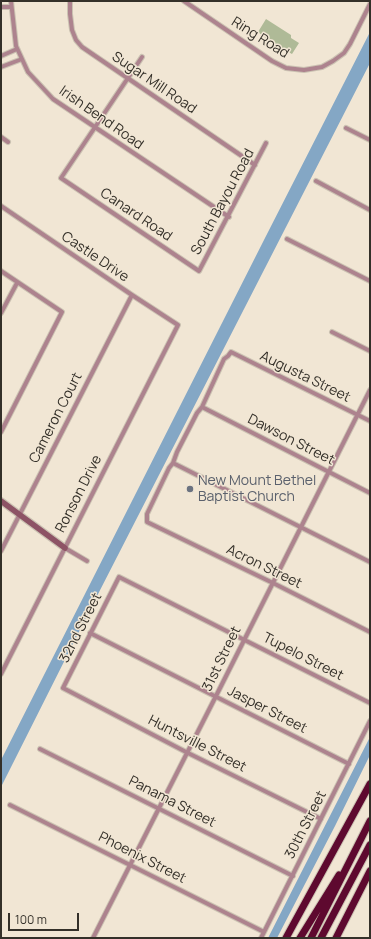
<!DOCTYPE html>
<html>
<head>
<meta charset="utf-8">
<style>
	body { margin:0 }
	#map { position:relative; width:371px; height:939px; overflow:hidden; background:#f1e6d4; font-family:Manrope,sans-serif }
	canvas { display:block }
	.frame { position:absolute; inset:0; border:2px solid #343029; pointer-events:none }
	.scale { position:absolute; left:8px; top:913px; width:71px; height:18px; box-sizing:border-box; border:2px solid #343029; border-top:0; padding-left:5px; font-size:12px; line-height:14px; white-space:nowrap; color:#343029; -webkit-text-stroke:3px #f1e6d4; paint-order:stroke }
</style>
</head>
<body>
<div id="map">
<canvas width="371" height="939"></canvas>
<div class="frame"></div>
<div class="scale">100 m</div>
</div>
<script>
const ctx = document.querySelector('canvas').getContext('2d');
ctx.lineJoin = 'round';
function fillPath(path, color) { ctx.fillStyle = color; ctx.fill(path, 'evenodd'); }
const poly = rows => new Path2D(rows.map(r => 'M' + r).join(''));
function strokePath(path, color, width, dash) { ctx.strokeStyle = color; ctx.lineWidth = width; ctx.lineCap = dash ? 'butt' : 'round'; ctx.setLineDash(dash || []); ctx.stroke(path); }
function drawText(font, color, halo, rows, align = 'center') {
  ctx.font = font + ' Manrope,sans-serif'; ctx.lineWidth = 3; ctx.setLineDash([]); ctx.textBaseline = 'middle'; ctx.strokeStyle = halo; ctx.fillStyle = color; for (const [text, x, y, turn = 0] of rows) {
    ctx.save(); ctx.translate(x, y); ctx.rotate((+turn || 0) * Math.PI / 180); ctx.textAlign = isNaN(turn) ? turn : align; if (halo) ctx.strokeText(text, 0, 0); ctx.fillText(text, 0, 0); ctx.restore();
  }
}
const green = poly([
	[266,19,291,35,291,38,299,43,292,54,283,49,281,50,258,32]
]);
const water = poly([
	[370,32,370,63,96,598,1,787,1,760,266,236],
	[370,737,370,755,335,826,277,938,268,938]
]);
const street = poly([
	[11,1,16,46,28,72,53,99,229,217],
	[70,1,70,14,72,30,76,40,82,47,255,165],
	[184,1,272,61,286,68,304,70,322,67,333,61,344,53,350,44,370,4],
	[1,7,11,7],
	[1,56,17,49],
	[142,57,61,178,199,271,266,143],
	[1,67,22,59],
	[346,128,370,140],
	[1,137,8,142],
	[316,181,370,210],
	[1,206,132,295,178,325,1,674],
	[287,239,370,281],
	[1,271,62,312,1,432],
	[1,313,17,283],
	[332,332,370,351],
	[202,407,370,493],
	[370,421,231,352,228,356,224,359,202,407,197,413,177,452,173,463,169,468,147,514,147,522,273,583,370,632],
	[173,463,370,562],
	[65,548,87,561],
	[1,551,132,295],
	[90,633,349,764],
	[40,749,293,876],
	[10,805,264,932],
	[321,819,188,753,63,688,119,577,370,703],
	[93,938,216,696,370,390],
	[261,938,370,721]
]);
const secondary = poly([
	[1,501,65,548]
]);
const highway = poly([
	[286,938,370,784],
	[300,938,339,875],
	[311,938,370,821],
	[321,938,370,845],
	[336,938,370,871]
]);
const markers = [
	[190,489,4,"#6b7280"]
];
const streetNames = [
	["Ring Road",260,38,32],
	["Sugar Mill Road",154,83,34],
	["Irish Bend Road",101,118,35],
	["South Bayou Road",223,202,-62],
	["Canard Road",136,215,34],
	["Castle Drive",95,257,34],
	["Augusta Street",305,377,26],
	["Cameron Court",56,418,-63],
	["Dawson Street",291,440,27],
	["Ronson Drive",79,494,-63],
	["Acron Street",264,567,26],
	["32nd Street",81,628,-63],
	["Tupelo Street",303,657,27],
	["31st Street",222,659,-64],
	["Jasper Street",267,710,27],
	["Huntsville Street",197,744,27],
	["Panama Street",172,802,27],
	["30th Street",306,825,-63],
	["Phoenix Street",142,858,27]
];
const worshipNames = [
	["New Mount Bethel",198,481],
	["Baptist Church",198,497]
];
fillPath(green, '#afba97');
fillPath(water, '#84a7c5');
strokePath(street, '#cbc2b2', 6);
strokePath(secondary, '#cbc2b2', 8);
strokePath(highway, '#cbc2b2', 9);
strokePath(street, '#ad838e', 4);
strokePath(secondary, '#8d5365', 5.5);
strokePath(highway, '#5e092f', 7);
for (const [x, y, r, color] of markers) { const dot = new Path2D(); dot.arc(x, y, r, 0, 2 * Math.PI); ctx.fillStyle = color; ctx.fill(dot); strokePath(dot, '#f1e6d4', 1.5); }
drawText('14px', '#343029', '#f1e6d4', streetNames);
drawText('14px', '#5b616d', '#f1e6d4', worshipNames, 'left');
</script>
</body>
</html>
